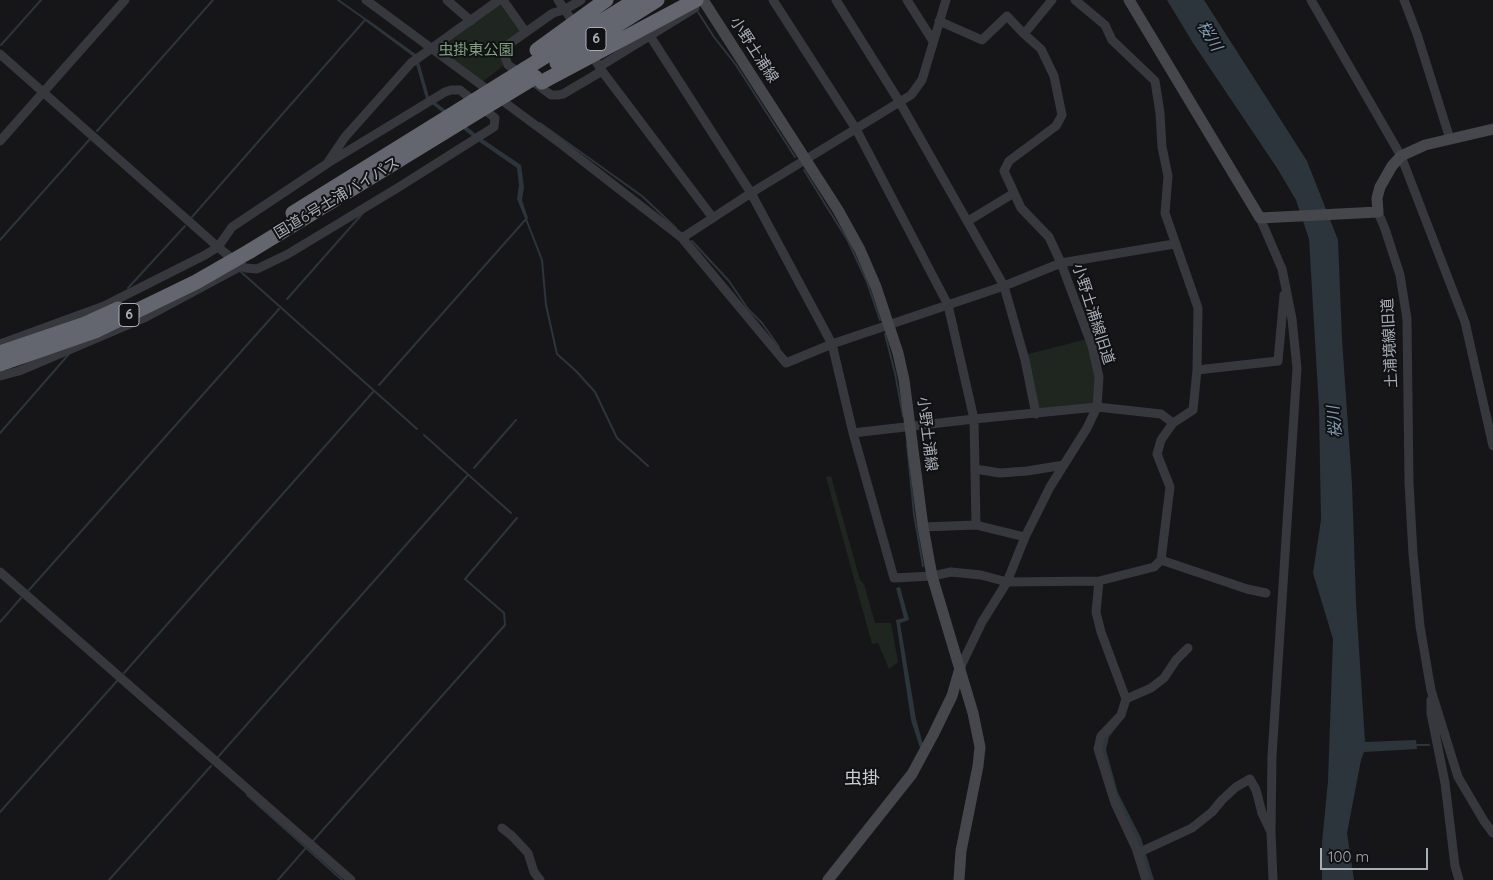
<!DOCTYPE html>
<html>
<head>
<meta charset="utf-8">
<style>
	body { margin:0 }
	#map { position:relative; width:1493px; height:880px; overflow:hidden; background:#161618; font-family:Quicksand,sans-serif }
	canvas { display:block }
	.scale { position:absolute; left:1320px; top:848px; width:108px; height:22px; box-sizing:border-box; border:2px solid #a8adb8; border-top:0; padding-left:6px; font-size:15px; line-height:18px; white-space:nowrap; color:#a8adb8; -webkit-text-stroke:4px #111113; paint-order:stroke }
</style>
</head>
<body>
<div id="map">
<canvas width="1493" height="880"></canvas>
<div class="scale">100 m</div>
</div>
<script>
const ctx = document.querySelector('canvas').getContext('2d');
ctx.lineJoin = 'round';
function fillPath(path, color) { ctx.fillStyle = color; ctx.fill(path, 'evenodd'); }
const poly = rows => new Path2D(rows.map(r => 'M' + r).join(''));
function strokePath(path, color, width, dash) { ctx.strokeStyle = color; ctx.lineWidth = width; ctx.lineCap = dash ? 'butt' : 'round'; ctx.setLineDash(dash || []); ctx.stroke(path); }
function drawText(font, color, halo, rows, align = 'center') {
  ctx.font = font + ' Quicksand,"Noto Sans JP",sans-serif'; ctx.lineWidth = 4; ctx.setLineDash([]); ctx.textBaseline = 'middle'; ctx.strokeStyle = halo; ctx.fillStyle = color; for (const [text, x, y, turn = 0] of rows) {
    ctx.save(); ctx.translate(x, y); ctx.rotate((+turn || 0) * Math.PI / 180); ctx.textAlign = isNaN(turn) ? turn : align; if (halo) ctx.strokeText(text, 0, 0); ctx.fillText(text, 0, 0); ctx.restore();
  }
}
const green = poly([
	[501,0,523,30,499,47,506,64,482,82,438,51],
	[1087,339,1096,377,1096,405,1038,412,1025,355],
	[831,476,860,580,864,584,875,623,891,623,898,662,889,669,878,643,872,644,826,477]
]);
const water = poly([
	[1167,0,1204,0,1307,161,1338,240,1342,339,1352,484,1356,602,1365,742,1416,740,1417,749,1364,752,1361,760,1347,833,1354,880,1322,880,1322,843,1328,781,1333,639,1313,573,1321,520,1319,408,1309,239,1296,200,1277,168,1193,43],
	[367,19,417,55,429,97,481,138,521,165,524,187,522,200,528,218,526,221,517,199,519,185,517,168,478,141,426,99,414,57,364,20],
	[900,587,909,620,900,623,916,719,924,748,920,748,911,720,896,620,904,618,896,588],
	[1124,718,1109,737,1106,750,1118,793,1141,838,1154,880,1149,880,1142,858,1114,794,1101,744,1104,736]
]);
const stream = poly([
	[338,0,365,19],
	[698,12,714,37,736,65,795,157],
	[1,45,41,0],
	[540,123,642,196,676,228],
	[97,131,213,0],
	[804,170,848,241,867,282,880,320],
	[192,217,365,20],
	[526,219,542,260,546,305,557,354,576,371,595,392,617,438,648,466],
	[0,240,90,139],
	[692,241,729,281,748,309,762,323,779,347],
	[240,271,417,429],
	[128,288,185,226],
	[287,299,363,213],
	[885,334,895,373,903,416],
	[379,385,526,219],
	[0,433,69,354],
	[424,435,511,513],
	[907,444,914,514,923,566],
	[474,468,516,420],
	[29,590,279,309],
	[0,622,21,598],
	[124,673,373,392],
	[1416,745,1429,745],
	[218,757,467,476],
	[247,795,342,880],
	[0,812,117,681],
	[312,842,505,625,504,613,465,579,517,518],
	[109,880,211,766],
	[278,880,305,849]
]);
const street = poly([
	[366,0,561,144,682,238,786,363,832,344,1004,286,1061,263,1174,244],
	[447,0,471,21],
	[503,0,525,31],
	[558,0,571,19],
	[773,0,856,129,948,305,974,419,976,525],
	[836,0,899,101,1004,286,1025,360,1036,414],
	[907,0,933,41],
	[1311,0,1401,156,1465,322,1493,446],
	[1404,0,1417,34,1450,139],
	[939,21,982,40,1007,16,1024,34],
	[650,36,751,193,832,344,853,433,894,578,932,576,951,572,981,575,1007,582,1099,581,1154,567,1161,560,1170,487,1157,454,1161,440,1173,423,1193,410,1197,370,1198,308,1165,213,1168,176,1162,147,1160,113,1155,81,1112,40,1105,25,1075,0],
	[0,54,218,247,241,266,246,268,257,269,288,254,399,187,494,127,495,118,460,90,451,90,445,92,328,163,232,227,218,247,205,255,104,306,0,344],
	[593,57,602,71,713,218],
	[599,67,695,8],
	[522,74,508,65,502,49,553,13,564,10,581,0],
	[535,83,551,95,558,95,563,94,602,71],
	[0,141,125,0],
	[328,162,345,137,411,63,499,0],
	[1378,212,1385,229,1400,275,1407,319,1409,483,1413,554,1420,626,1428,673,1431,690,1458,777,1484,821,1493,833],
	[1260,218,1282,269,1292,319,1297,368,1272,756,1271,832,1273,880],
	[968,221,1014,193],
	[682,238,751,193,911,95,922,80,946,0],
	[1197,370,1278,361,1284,295],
	[0,376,19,371,146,317,241,266],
	[853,433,974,419,1097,407,1161,414,1173,423],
	[975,469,1000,473,1027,471,1064,465],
	[923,527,976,525,1025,537],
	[1161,560,1247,589,1266,593],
	[0,572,351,880],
	[1099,581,1096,612,1101,632,1126,699,1121,715,1101,736,1098,749,1115,803,1136,848,1145,877],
	[960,668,982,622,1007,582,1025,537,1050,487,1087,428,1097,407,1099,377,1092,346,1061,263,1049,237,1021,208,1004,171,1009,161,1056,126,1062,115,1054,76,1041,49,1024,34,1052,0],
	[1126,699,1151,688,1164,678,1176,660,1188,648],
	[1431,700,1431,713,1445,783,1455,866,1459,880],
	[502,828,512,836,528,853,534,872,540,880],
	[1138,853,1192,828,1212,812,1222,800,1236,787,1250,779,1256,790,1262,813,1270,830]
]);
const secondary = poly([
	[703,0,838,210,860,250,876,287,898,353,904,380,923,527,932,576,973,713,980,747,978,766,961,851,959,880],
	[1129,0,1260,218,1378,212,1377,198,1380,187,1392,166,1401,156,1425,145,1493,129],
	[828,880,912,774,933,735,952,696,960,668]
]);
const highway = poly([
	[537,50,606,0],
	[557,63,657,0],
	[525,69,636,0],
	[542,82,696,0],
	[293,213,472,102],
	[250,251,482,109]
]);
const highwayBridge = poly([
	[472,102,525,69],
	[482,109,535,77],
	[0,353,85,324,118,309],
	[0,364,95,331,196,282,250,251]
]);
const shields = [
	[596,39,20],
	[129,315,20]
];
const shieldNames = [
	["6",596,39],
	["6",129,315]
];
const parkNames = [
	["虫掛東公園",476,50]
];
const streetNames = [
	["小野土浦線",754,50,57],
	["国道6号土浦バイパス",337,198,-31],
	["小野土浦線旧道",1093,314,72],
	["土浦境線旧道",1390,343,-93],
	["小野土浦線",927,434,83]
];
const waterNames = [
	["桜川",1209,36,59],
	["桜川",1335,422,-95]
];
const quarterNames = [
	["虫掛",862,779]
];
fillPath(green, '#1e261f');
fillPath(water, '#2c353c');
strokePath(stream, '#2c353c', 2);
strokePath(street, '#37383d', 9);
strokePath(secondary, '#45474d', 11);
strokePath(highway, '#63666e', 15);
strokePath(highwayBridge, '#63666e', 15);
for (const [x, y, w] of shields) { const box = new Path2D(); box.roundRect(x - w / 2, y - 11.5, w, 23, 4); ctx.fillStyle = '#111113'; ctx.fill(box); strokePath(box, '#a8adb8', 1); }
drawText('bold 14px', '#a8adb8', null, shieldNames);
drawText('15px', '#7fa381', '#111113', parkNames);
drawText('15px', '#a8adb8', '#111113', streetNames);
drawText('italic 16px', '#7f9bb3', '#111113', waterNames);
drawText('18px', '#c9ccd4', '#111113', quarterNames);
</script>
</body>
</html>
